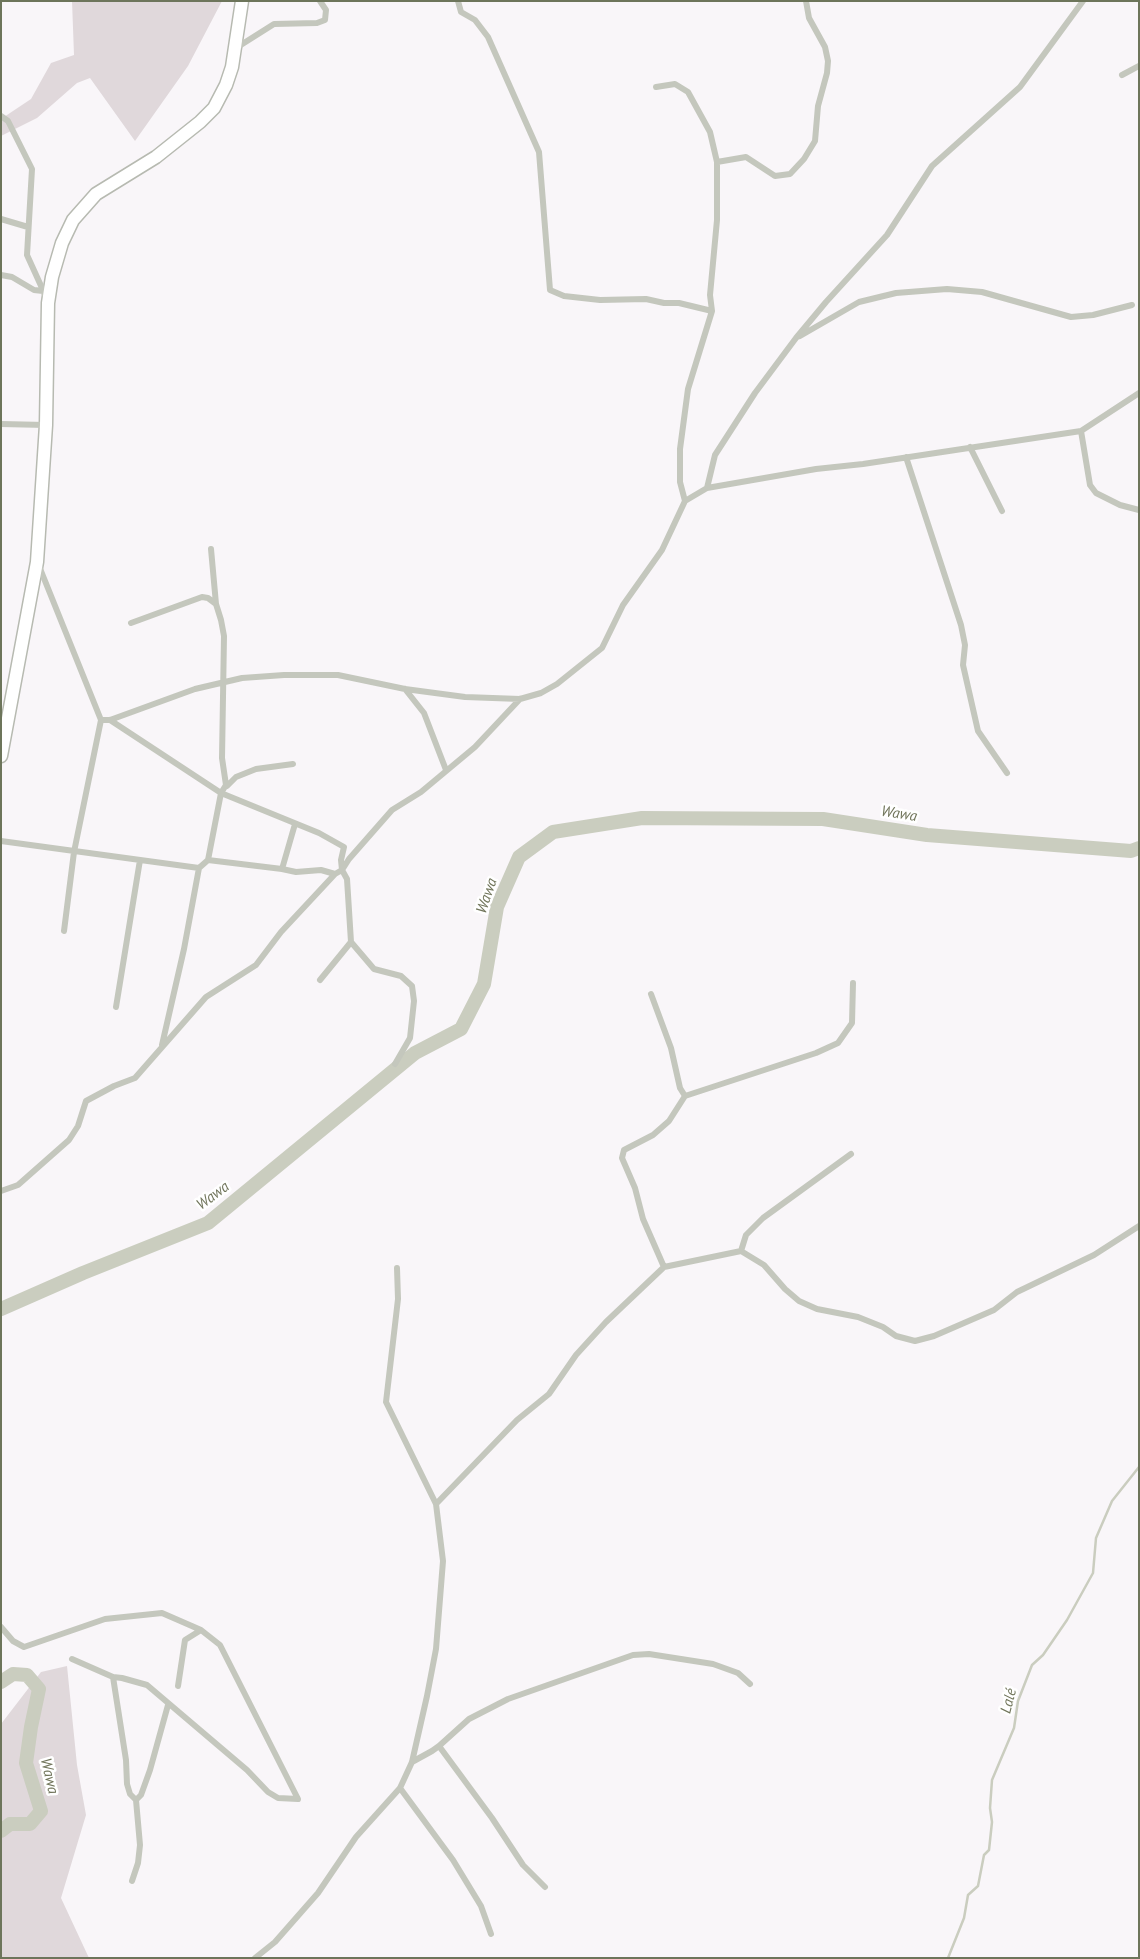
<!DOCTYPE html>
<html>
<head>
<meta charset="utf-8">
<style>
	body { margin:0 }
	#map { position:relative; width:1140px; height:1959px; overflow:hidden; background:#f9f6f9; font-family:"PT Sans",sans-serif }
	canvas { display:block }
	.frame { position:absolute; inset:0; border:2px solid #6d755b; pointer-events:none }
</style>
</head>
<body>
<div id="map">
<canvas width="1140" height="1959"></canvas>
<div class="frame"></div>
</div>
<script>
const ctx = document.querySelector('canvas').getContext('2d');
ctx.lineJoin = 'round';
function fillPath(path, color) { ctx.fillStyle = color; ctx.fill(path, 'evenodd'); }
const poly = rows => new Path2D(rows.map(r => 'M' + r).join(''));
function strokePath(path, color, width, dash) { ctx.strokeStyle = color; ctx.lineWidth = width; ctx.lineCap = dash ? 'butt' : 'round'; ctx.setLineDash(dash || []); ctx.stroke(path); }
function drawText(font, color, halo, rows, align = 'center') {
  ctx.font = font + ' "PT Sans",sans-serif'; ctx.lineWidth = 5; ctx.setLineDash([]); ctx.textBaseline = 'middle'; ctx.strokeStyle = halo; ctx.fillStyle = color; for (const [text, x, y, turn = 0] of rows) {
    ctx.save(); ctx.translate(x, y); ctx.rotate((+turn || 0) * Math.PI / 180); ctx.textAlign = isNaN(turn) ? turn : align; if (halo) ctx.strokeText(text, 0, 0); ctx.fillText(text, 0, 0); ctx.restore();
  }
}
const green = poly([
	[72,1,222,1,188,66,135,141,90,78,77,83,37,118,1,136,1,119,31,99,51,63,74,55],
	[67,1666,77,1765,86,1815,61,1898,89,1958,1,1958,1,1724,41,1672]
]);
const stream = poly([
	[948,1958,964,1918,968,1895,978,1886,984,1855,989,1850,992,1822,990,1808,992,1780,1014,1728,1018,1701,1032,1665,1043,1655,1067,1620,1093,1573,1096,1538,1112,1501,1139,1467]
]);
const river = poly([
	[1,1309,83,1273,208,1223,415,1053,461,1029,484,984,497,907,519,857,553,832,642,818,823,819,927,835,1131,851,1139,848],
	[1,1682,13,1674,27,1675,39,1689,31,1727,26,1763,41,1811,30,1824,10,1824,1,1831]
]);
const street = poly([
	[458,1,461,12,475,20,488,37,539,152,550,290,564,296,600,300,646,299,664,303,679,303,712,311],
	[236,48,274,24,317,23,325,20,326,10,320,1],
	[1122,75,1139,66],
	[656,87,675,84,688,92,710,132,717,162,717,220,710,295,712,311,688,389,680,449,680,482,685,501],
	[1,116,8,121,32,169,27,255,47,299],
	[717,162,746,157,775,176,790,174,804,159,815,141,818,106,827,73,828,61,825,47,809,18,806,1],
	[1,219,28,227],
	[1,275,12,277,34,290,43,291],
	[800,336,859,302,896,293,947,289,982,292,1071,317,1093,315,1132,305],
	[1,424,46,425],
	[1081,431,1090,485,1096,493,1120,505,1139,510],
	[970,447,1002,511],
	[906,457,961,625,965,645,963,665,978,731,1007,773],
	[707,488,816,469,863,464,1081,431,1139,393],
	[211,549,216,604],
	[39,566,101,720,110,720,195,689,242,678,284,675,338,675,405,689,465,697,520,699,541,693,557,684,602,648,623,605,662,550,685,501,707,488,715,455,755,393,796,338,826,302,887,235,932,166,1020,87,1083,1],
	[405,689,424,713,446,770],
	[227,786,236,777,256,769,293,764],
	[1,841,199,868,208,860,221,793,226,785,222,758,224,636,221,620,216,604,208,598,202,597,131,623],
	[208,860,282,869,296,872,321,870,335,874],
	[282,869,295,824],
	[64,931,74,852,101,720],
	[320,980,351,942],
	[651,994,671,1048,680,1088,685,1096],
	[116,1007,140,860],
	[162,1045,184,949,199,868],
	[395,1064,410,1038,414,1001,412,986,401,976,374,969,351,942,347,879,342,870,349,859,392,810,421,792,475,747,520,699],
	[1,1191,18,1185,69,1140,78,1126,86,1101,114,1086,135,1078,206,997,256,965,281,932,335,874,342,870,341,860,344,847,319,833,221,793,110,720],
	[741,1251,746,1235,763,1218,851,1154],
	[664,1267,643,1219,635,1188,622,1158,624,1150,653,1135,669,1121,685,1096,816,1053,838,1043,852,1023,853,983],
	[436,1504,517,1420,549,1394,576,1355,606,1322,664,1267,741,1251,764,1265,785,1289,799,1301,817,1309,858,1317,883,1327,896,1336,915,1341,934,1336,994,1310,1017,1292,1094,1255,1139,1226],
	[1,1627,13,1641,24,1647,105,1619,162,1613,201,1630],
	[72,1659,113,1677,122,1678,147,1685,247,1770,268,1792,278,1798,298,1799,220,1645,201,1630,185,1640,178,1686],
	[113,1677,126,1760,127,1784,130,1794,136,1800,140,1845,138,1863,132,1881],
	[412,1762,432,1751,439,1746],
	[400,1788,453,1860,481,1906,491,1934],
	[136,1800,141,1795,150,1770,168,1705],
	[545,1887,523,1865,492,1818,439,1746,469,1719,508,1699,633,1655,649,1654,713,1664,738,1673,750,1684],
	[255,1958,275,1942,318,1893,356,1837,400,1788,412,1762,427,1696,436,1649,443,1561,436,1504,386,1402,398,1299,397,1268]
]);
const highway = poly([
	[1,756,37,562,46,425,48,303,52,277,62,243,73,220,96,194,156,157,200,122,214,108,226,85,232,67,242,1]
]);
const waterNames = [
	["Wawa",899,814,9],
	["Wawa",487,896,-71],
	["Wawa",213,1196,-37],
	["Lalé",1009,1701,-76],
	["Wawa",49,1776,77]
];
fillPath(green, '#e0d8db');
strokePath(stream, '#cacdbf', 2.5);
strokePath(river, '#cacdbf', 14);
strokePath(highway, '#b7bab1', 15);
strokePath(street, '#c4c7bd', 6);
strokePath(highway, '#fff', 12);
drawText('italic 15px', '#70745a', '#fff', waterNames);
</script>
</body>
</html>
